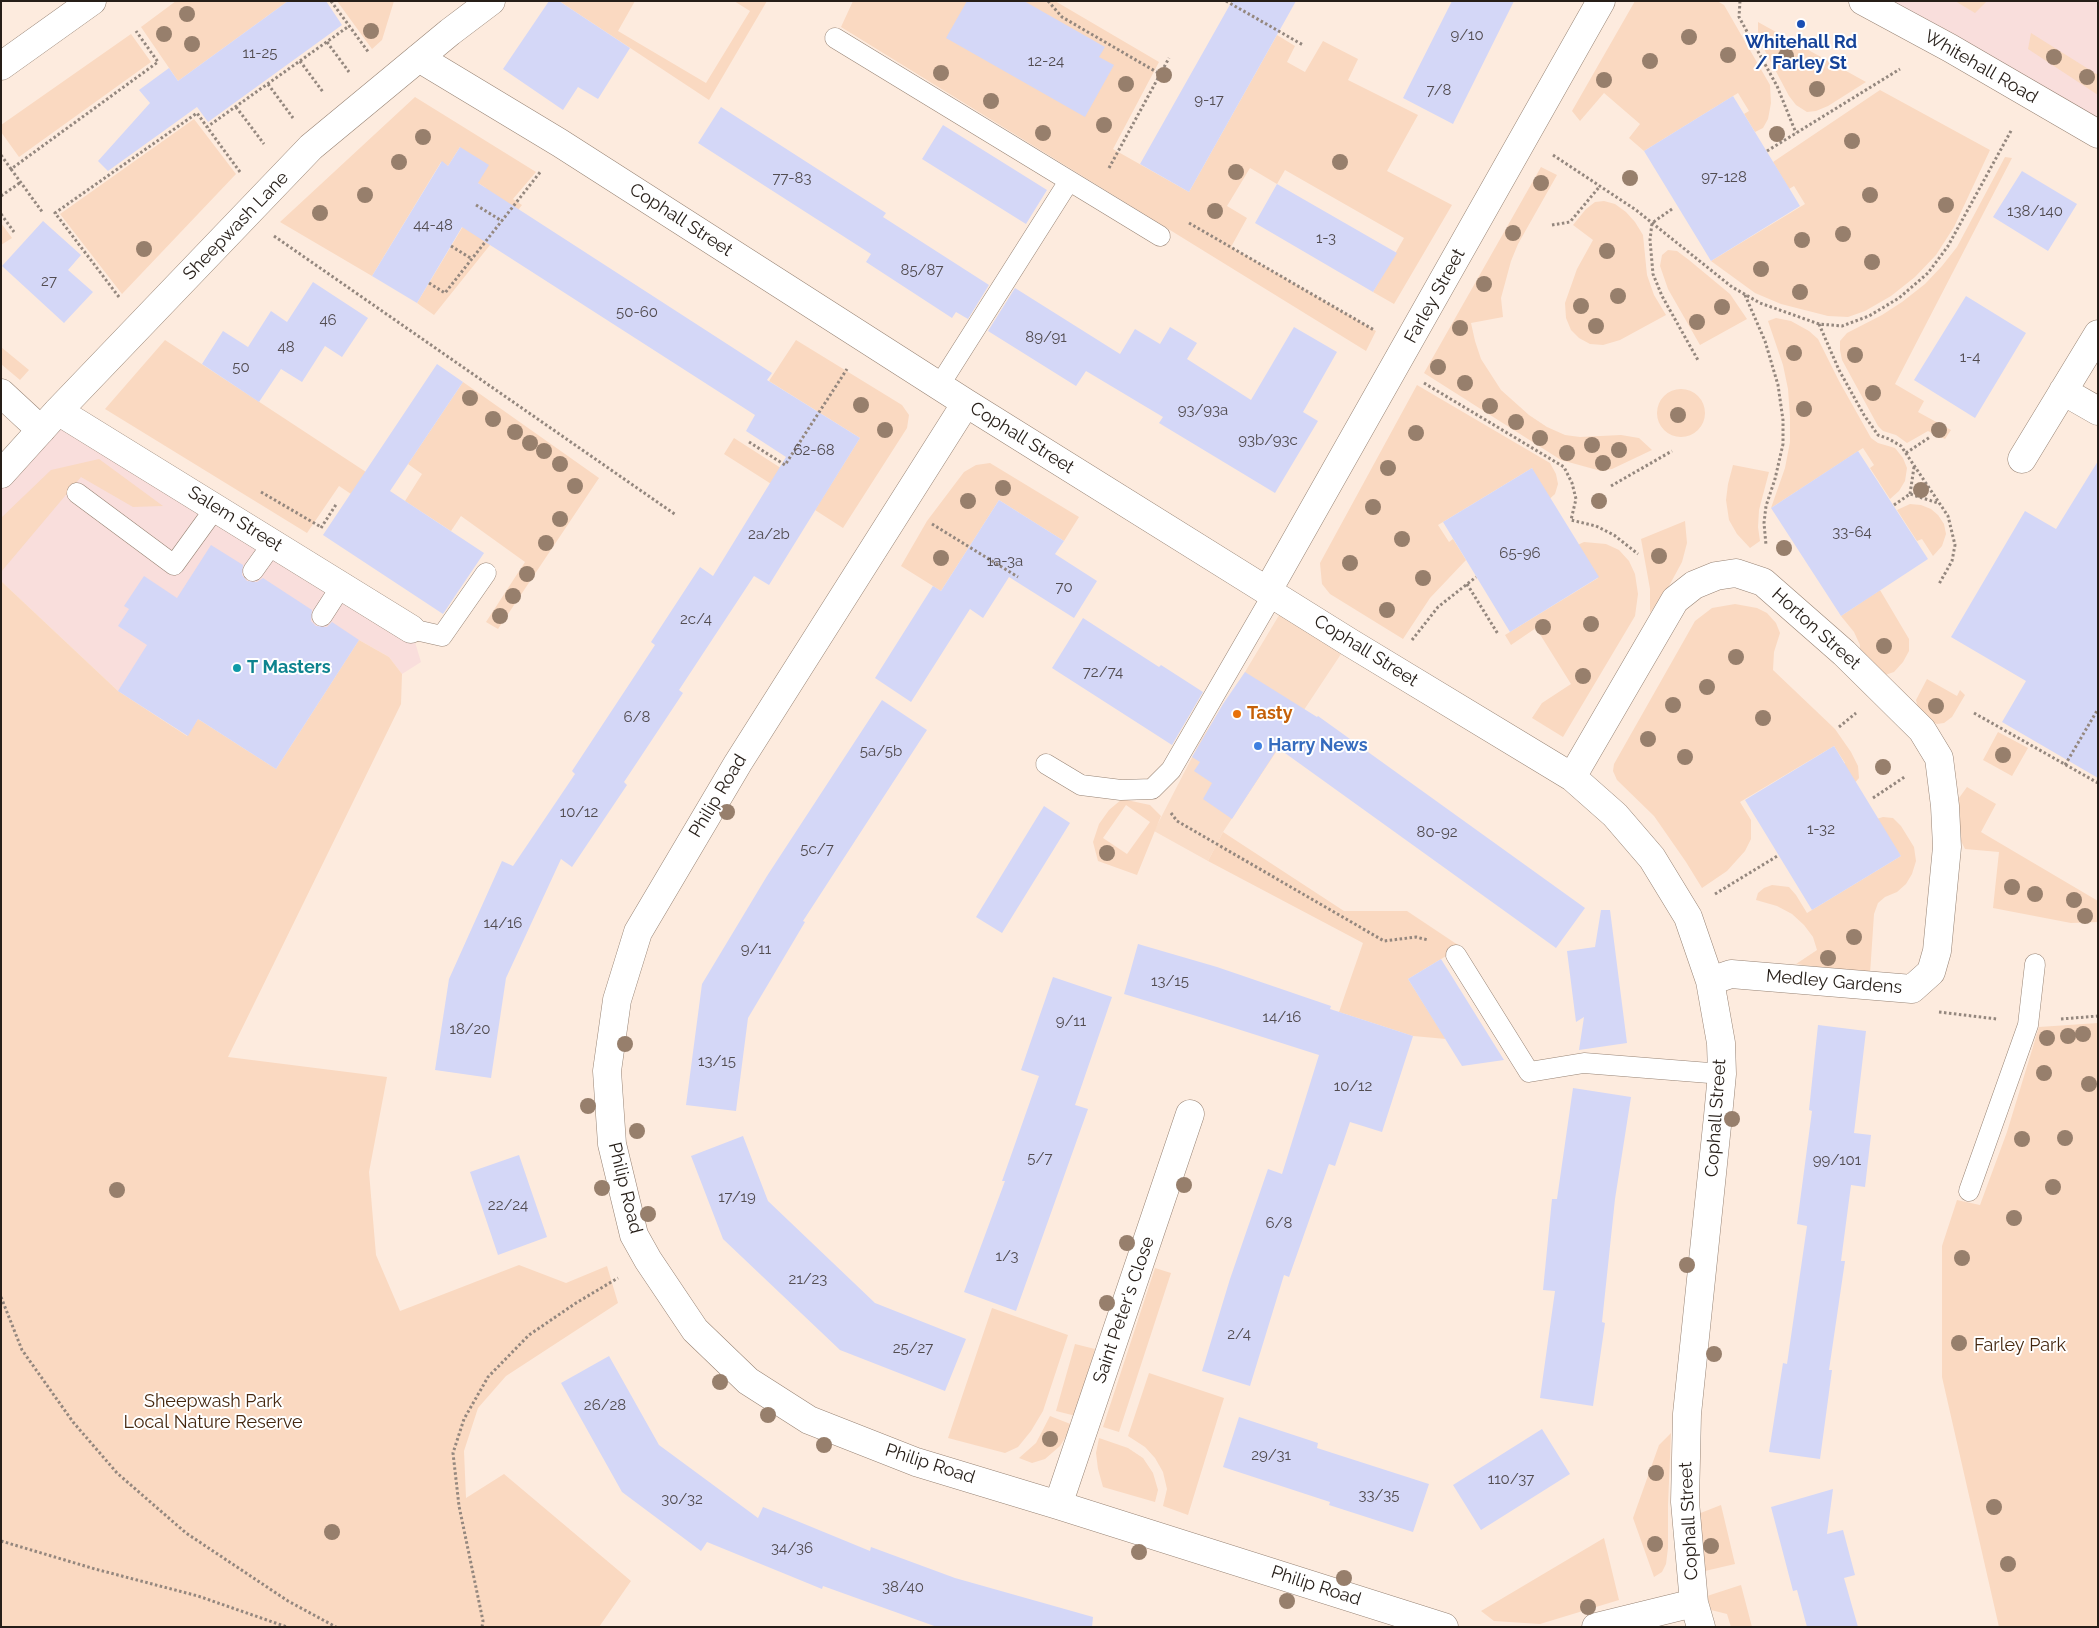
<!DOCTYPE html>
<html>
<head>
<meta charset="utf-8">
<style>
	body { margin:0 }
	#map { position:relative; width:2099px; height:1628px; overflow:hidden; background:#fdebde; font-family:Raleway,sans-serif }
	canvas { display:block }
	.frame { position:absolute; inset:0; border:2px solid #261e18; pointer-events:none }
</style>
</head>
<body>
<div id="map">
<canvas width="2099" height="1628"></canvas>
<div class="frame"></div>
</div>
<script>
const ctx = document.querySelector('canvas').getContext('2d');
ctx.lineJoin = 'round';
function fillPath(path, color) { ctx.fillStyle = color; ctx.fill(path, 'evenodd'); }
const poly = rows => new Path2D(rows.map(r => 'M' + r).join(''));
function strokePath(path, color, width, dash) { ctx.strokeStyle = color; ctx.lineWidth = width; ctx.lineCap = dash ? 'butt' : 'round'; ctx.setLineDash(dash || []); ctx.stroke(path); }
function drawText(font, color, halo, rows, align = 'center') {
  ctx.font = font + ' Raleway,sans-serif'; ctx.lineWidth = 4; ctx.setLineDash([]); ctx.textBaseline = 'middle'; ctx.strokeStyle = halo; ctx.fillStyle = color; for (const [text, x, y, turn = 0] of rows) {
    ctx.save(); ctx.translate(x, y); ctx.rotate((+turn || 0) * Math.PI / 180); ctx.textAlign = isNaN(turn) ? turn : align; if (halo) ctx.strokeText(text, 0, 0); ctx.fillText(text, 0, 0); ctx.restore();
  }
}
const built = poly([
	[1287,602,1349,642,1223,832,1208,861,1154,831,1202,738,1245,672]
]);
const industrial = poly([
	[1863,1,2098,1,2098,134],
	[58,411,411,629,421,662,402,674,389,657,359,640,276,769,199,719,188,736,118,691,1,581,1,474]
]);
const green = poly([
	[176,1,288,1,178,81,141,27],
	[337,1,394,1,382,40,372,49],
	[559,1,635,1,618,31,706,83,750,11,734,1,767,1,709,100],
	[853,1,1055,1,1159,62,1113,149,1189,192,1277,35,1295,46,1287,62,1305,72,1323,41,1358,59,1348,80,1418,115,1387,171,1452,205,1394,304,1373,292,1404,238,1285,170,1277,184,1250,168,1227,206,1247,218,1231,247,1376,331,1366,351,841,27],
	[1635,1,1717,1,1724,5,1770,85,1771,103,1768,119,1763,128,1755,132,1744,114,1749,111,1738,93,1644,151,1629,138,1640,124,1604,93,1580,121,1572,111],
	[1955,1,1987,1,1975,13],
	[1758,22,1866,82,1828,106,1816,111,1807,112,1796,105,1789,96,1763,47,1758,32],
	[2031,33,2098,75,2098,95,2028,49],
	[131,34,151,62,19,157,1,132,1,125],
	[1880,90,1990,150,1954,227,1936,255,1915,277,1891,296,1865,311,1848,317,1828,316,1781,304,1755,293,1711,261,1805,204,1794,186,1789,189,1773,162],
	[415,97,536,172,513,199,522,205,434,315,417,303,486,188,478,183,460,147,448,166,441,162,372,276,280,222],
	[194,119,236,174,122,294,60,214],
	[2005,157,2012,158,1895,384,1924,401,1918,412,1951,430,1945,439,1928,431,1907,443,1896,435,1883,431,1878,426,1842,360,1840,350,1840,341,1847,333,1882,315,1902,302,1925,284,1942,266,1957,247],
	[1541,167,1557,175,1518,244,1511,261,1501,298,1503,317,1471,323,1475,341,1481,359,1501,390,1529,415,1547,427,1565,435,1580,437,1621,435,1639,438,1652,450,1612,469,1601,471,1561,460,1424,373],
	[1604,201,1615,204,1626,212,1635,222,1643,235,1647,275,1654,295,1666,315,1620,340,1603,345,1590,344,1579,338,1571,330,1566,318,1565,303,1577,269,1593,240,1573,225,1586,209,1595,202],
	[1,223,12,238,1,245],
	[1668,250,1677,251,1689,260,1730,294,1747,319,1700,345,1668,289,1660,266,1662,255],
	[1776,318,1791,321,1809,331,1818,339,1839,381,1871,438,1878,443,1895,448,1903,458,1907,468,1905,481,1899,491,1890,499,1870,468,1874,465,1863,448,1771,508,1785,468,1790,442,1790,417,1788,389,1783,365,1768,321],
	[165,340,366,472,351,494,339,486,307,533,105,409],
	[796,340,902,405,909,415,907,428,843,528,815,510,860,438,769,381],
	[1,347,29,370,20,380,1,364],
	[463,382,599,478,498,629,486,622,525,562,461,516,451,531,405,501,422,474,408,464],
	[1417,385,1550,463,1556,474,1558,484,1555,494,1546,502,1532,468,1438,525,1449,542,1453,539,1466,560,1430,598,1403,639,1330,594,1322,584,1320,563],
	'1657 413a24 24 0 1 1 48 0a24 24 0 1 1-48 0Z',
	[734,438,787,472,776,487,724,454],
	[99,459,163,506,133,507,81,477,1,572,1,518,51,470],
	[990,463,1079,517,1064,541,999,500,941,591,901,566,927,521,964,472,976,465],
	[1733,465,1769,472,1759,510,1758,527,1760,541,1750,548,1737,534,1729,520,1726,500,1728,484],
	[1910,504,1921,505,1931,509,1938,515,1944,524,1946,534,1942,546,1933,556,1922,539,1917,541,1897,510],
	[1685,521,1687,543,1682,562,1669,586,1650,613,1650,589,1641,539],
	[1584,542,1606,544,1619,550,1629,561,1635,574,1638,594,1635,616,1563,737,1532,718,1542,703,1571,684,1536,628,1511,645,1505,635,1598,578,1588,561,1573,547],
	[1,581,118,691,187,736,198,719,276,769,359,640,389,657,402,674,401,704,228,1057,387,1077,369,1172,376,1255,400,1311,519,1265,566,1283,607,1266,618,1303,506,1376,478,1408,464,1451,466,1498,504,1474,631,1581,599,1627,1,1627],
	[1880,590,1909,639,1909,651,1903,662,1894,672,1885,675,1860,656,1860,645,1854,632,1841,616],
	[1735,604,1757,608,1767,613,1776,623,1780,633,1774,652,1773,670,1835,729,1851,752,1858,766,1859,778,1852,786,1840,766,1845,763,1834,746,1740,802,1751,820,1751,839,1745,851,1727,871,1702,888,1686,862,1654,816,1617,780,1613,771,1614,764,1695,621,1712,608],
	[1927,679,1957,696,1960,690,1965,695,1952,717,1944,723,1937,724,1930,721,1918,708,1916,700],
	[1998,732,2028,748,2012,776,1983,760],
	[1967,787,1996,804,1981,832,2098,901,2098,922,2071,923,1993,908,1999,852,1965,849,1959,837,1955,810,1959,798],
	[1122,799,1150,805,1161,816,1137,875,1098,861,1093,842,1099,824,1109,810],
	[1126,805,1150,822,1127,854,1103,838],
	[1883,817,1893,818,1901,826,1914,847,1916,861,1912,874,1906,884,1897,892,1885,897,1878,903,1874,914,1870,974,1796,964,1817,950,1813,937,1804,925,1792,914,1777,906,1756,900,1758,893,1764,888,1772,885,1789,887,1796,895,1807,913,1901,856,1873,820],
	[1223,832,1344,911,1407,911,1461,947,1408,979,1446,1039,1413,1036,1339,1012,1363,943,1208,861],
	[2098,1023,2098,1627,1999,1627,1942,1377,1942,1246,1957,1200,1980,1205,2007,1132,2039,1027],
	[1155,1268,1171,1273,1119,1432,1103,1427],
	[992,1308,1068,1335,1043,1411,1031,1431,1018,1447,1005,1453,948,1438],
	[1075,1344,1095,1349,1076,1416,1056,1411],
	[1149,1373,1224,1398,1188,1515,1163,1506,1167,1489,1163,1472,1155,1458,1145,1447,1128,1436],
	[1050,1416,1073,1425,1060,1446,1045,1459,1032,1463,1019,1458,1036,1443],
	[1671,1433,1668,1505,1668,1548,1666,1564,1662,1572,1654,1577,1633,1518,1659,1445],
	[1099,1438,1128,1448,1143,1458,1153,1473,1158,1490,1155,1502,1103,1487,1098,1469,1096,1453],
	[1721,1505,1735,1564,1705,1571,1698,1514],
	[1604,1538,1619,1600,1540,1624,1494,1621,1481,1611],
	[1741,1585,1752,1627,1731,1627,1727,1614,1711,1610,1707,1596]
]);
const building = poly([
	[288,1,326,1,342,25,208,122,197,107,108,171,98,161,150,103,139,90,169,68,178,81],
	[549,1,559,1,630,48,598,99,578,87,563,110,503,69],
	[967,1,1024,1,1105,47,1099,57,1114,65,1085,117,946,38],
	[1232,1,1296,1,1189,192,1140,164],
	[1452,1,1514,1,1453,124,1403,98],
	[1733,96,1800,206,1711,261,1644,151],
	[721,107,886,213,883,217,989,285,968,319,956,312,952,318,866,262,871,254,698,143],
	[943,125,1047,190,1026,224,922,159],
	[460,147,489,165,478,183,772,373,767,380,860,438,769,585,754,576,679,690,683,693,624,782,627,785,572,867,561,859,506,978,491,1078,435,1070,449,979,502,861,513,866,575,774,572,771,655,645,651,642,700,567,713,576,786,457,746,431,755,415,462,227,417,303,372,276,442,161,448,166],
	[2022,171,2077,204,2048,251,1993,217],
	[1277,184,1397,253,1373,292,1255,223],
	[43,221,81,255,68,270,93,292,64,323,2,266],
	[313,282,368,318,342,357,325,346,302,382,281,369,259,402,202,364,223,331,248,347,271,311,287,322],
	[1015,288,1120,354,1135,329,1160,344,1170,327,1197,343,1187,359,1251,400,1294,327,1337,352,1303,412,1318,421,1275,493,1159,423,1163,417,1086,371,1076,386,988,331],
	[1966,296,2026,333,1975,418,1914,380],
	[437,364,463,382,390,491,484,553,443,614,323,535],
	[1858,451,1928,559,1841,616,1771,508],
	[2098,461,2098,778,2002,722,2026,681,1951,637,2025,511,2056,529],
	[1532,468,1599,577,1510,632,1443,522],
	[999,500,1064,541,1055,554,1097,581,1074,618,1009,577,983,618,970,609,911,702,875,678,933,586,941,591],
	[211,545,243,565,242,575,247,581,257,582,263,578,312,610,311,621,316,626,327,627,332,622,359,640,276,769,198,719,188,736,118,691,147,645,118,626,129,609,124,606,144,576,177,598],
	[1083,618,1159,667,1161,665,1203,692,1172,745,1052,668],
	[1245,672,1317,717,1318,716,1585,908,1556,948,1278,748,1232,819,1203,799,1212,783,1194,771,1200,762,1192,757,1223,704],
	[882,700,927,730,803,921,805,922,748,1018,736,1111,686,1105,702,984,767,876],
	[1834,746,1901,856,1812,910,1745,800],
	[1044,806,1070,823,1002,933,976,917],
	[1601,910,1610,910,1627,1043,1579,1050,1584,1017,1576,1022,1567,951,1595,947],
	[1138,944,1217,967,1331,1006,1330,1009,1413,1036,1382,1132,1350,1122,1335,1166,1329,1164,1289,1277,1284,1275,1250,1386,1202,1371,1230,1279,1268,1169,1282,1174,1319,1055,1203,1018,1124,994],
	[1441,959,1504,1060,1462,1066,1408,979],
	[1053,977,1112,997,1075,1105,1088,1109,1016,1311,964,1292,1005,1181,1002,1181,1039,1076,1021,1070],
	[1818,1025,1866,1031,1854,1133,1871,1135,1865,1187,1851,1185,1841,1261,1845,1261,1829,1370,1832,1370,1820,1459,1769,1452,1783,1363,1787,1364,1807,1226,1797,1224,1812,1111,1809,1110],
	[1573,1088,1631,1097,1615,1199,1602,1322,1605,1323,1593,1406,1540,1398,1555,1291,1543,1290,1552,1199,1557,1199],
	[743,1136,768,1201,875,1303,966,1339,945,1391,840,1350,723,1239,691,1156],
	[519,1155,547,1237,498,1255,470,1172],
	[609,1356,659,1445,758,1518,763,1507,870,1551,871,1547,955,1578,1093,1617,1092,1627,937,1627,823,1586,822,1589,707,1542,701,1551,622,1492,561,1383],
	[1239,1417,1318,1443,1317,1448,1429,1484,1413,1532,1329,1505,1330,1502,1223,1467],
	[1542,1429,1570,1474,1481,1530,1453,1485],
	[1833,1489,1827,1534,1843,1530,1855,1575,1844,1578,1858,1627,1807,1627,1797,1590,1793,1591,1771,1507]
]);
const path = poly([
	[331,1,369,53],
	[1048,1,1062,17,1160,74],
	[1226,1,1303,45],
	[1740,1,1739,17,1777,86,1796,133],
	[327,42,349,72],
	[300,61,323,92],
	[268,84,293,118],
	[236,107,264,144],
	[1767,151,1900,69],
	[1,155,11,169,158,62,136,31],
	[1553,155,1636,210,1732,287,1760,303,1819,324,1842,326,1869,316,1899,298,1928,273,1948,246,2012,129],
	[1109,168,1169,58],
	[11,169,43,213],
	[240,172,207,127,349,26],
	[1,196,21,182],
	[476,205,502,221],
	[1672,209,1652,223,1650,240,1653,274,1662,296,1699,362],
	[1,214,14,232],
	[1189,223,1374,330],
	[1552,225,1570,222,1600,186],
	[274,236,676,515],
	[451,246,472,259],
	[429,283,445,293,541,171],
	[1745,295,1765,341,1778,385,1783,420,1783,444,1775,479,1766,506,1764,523,1766,545],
	[119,297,55,213,197,113,207,127],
	[1819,324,1839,370,1864,415,1878,435,1889,439,1901,446,1948,516,1955,545,1952,561,1939,584],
	[1424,383,1564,467,1572,483,1576,499,1571,520,1596,526,1614,535,1638,554],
	[749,442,785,465,847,369],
	[1906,453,1930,437],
	[1611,486,1672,451],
	[261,492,321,527],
	[1910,494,1914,467],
	[1894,505,1910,494,1938,503],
	[932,524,1018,577],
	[321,528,337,503],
	[1467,584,1498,634],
	[1412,640,1438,607,1476,577],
	[1974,713,2098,783],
	[1839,727,1856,713],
	[2065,765,2098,709],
	[1873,798,1906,776],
	[1171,813,1177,821,1384,941,1416,937,1428,940],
	[1715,894,1779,855],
	[1939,1012,1997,1019],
	[2061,1019,2098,1016],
	[1,1297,22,1350,73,1422,117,1473,186,1533,288,1601,336,1627],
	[1,1541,95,1569,198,1596,287,1627],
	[482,1627,483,1621,459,1506,453,1453,464,1419,488,1377,529,1335,576,1303,618,1278]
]);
const service = poly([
	[835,38,1160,236],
	[939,386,1069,181],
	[77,493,174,565,216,507],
	[253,571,273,543],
	[322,616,342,585],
	[411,629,442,636,486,573],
	[1046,764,1081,785,1121,790,1152,789,1171,770,1273,594],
	[1456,955,1529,1072,1584,1063,1722,1074],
	[1969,1191,2028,1025,2035,964]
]);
const minor = poly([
	[419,58,560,143,966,403,1349,642,1572,777,1615,815,1652,858,1688,917,1710,981,1721,1043,1722,1074,1718,1116,1687,1414,1685,1502,1694,1603,1701,1627],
	[1,66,92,1],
	[2063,391,2098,411],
	[1,393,41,430],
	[966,403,738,763,638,932,617,1000,607,1071,612,1144,634,1235,648,1260,695,1330,748,1381,809,1420,916,1462,1058,1505,1444,1627],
	[58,411,411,629],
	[2022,459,2098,334],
	[1268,590,1601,1],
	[1572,777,1675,600,1694,585,1716,576,1736,573,1763,582,1844,653,1922,730,1939,758,1945,806,1947,847,1937,951,1931,972,1912,989,1731,974,1710,981],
	[1058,1505,1190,1114],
	[1596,1627,1694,1603]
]);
const secondary = poly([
	[1863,1,1950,48,2098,134],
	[1,474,58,411,311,147,450,32,491,1]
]);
const trees = [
	[187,14],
	[371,31],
	[164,34],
	[1689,37],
	[192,44],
	[1728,55],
	[1786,56],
	[2054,57],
	[1650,61],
	[941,73],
	[1164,75],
	[2087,77],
	[1604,80],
	[1126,84],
	[1817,89],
	[991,101],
	[1104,125],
	[1043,133],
	[1777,134],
	[423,137],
	[1852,141],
	[399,162],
	[1340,162],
	[1236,172],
	[1630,178],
	[1541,183],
	[365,195],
	[1870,195],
	[1946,205],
	[1215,211],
	[320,213],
	[1513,233],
	[1843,234],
	[1802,240],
	[144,249],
	[1607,251],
	[1872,262],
	[1761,269],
	[1484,284],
	[1800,292],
	[1618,296],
	[1581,306],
	[1722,307],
	[1697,322],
	[1596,326],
	[1460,328],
	[1794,353],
	[1855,355],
	[1438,367],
	[1465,383],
	[1873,393],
	[470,398],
	[861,405],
	[1490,406],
	[1804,409],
	[1678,415],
	[493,419],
	[1516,422],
	[885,430],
	[1939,430],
	[515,432],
	[1416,433],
	[1540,438],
	[530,443],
	[1592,445],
	[1619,450],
	[544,451],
	[1567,453],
	[1603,463],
	[560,464],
	[1388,468],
	[575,486],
	[1003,488],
	[1921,490],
	[968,501],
	[1599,501],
	[1373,507],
	[560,519],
	[1402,539],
	[546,543],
	[1784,548],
	[1659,556],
	[941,558],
	[1350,563],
	[527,574],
	[1423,578],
	[513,596],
	[1387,610],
	[500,616],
	[1591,624],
	[1543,627],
	[1884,646],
	[1736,657],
	[1583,676],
	[1707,687],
	[1673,705],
	[1936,706],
	[1763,718],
	[1648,739],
	[2003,755],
	[1685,757],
	[1883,767],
	[727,812],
	[1107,853],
	[2012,887],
	[2035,894],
	[2074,900],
	[2085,916],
	[1854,937],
	[1828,958],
	[2083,1034],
	[2068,1036],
	[2047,1038],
	[625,1044],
	[2044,1073],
	[2089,1084],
	[588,1106],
	[1732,1119],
	[637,1131],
	[2065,1138],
	[2022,1139],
	[1184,1185],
	[2053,1187],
	[602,1188],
	[117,1190],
	[648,1214],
	[2014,1218],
	[1127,1243],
	[1962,1258],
	[1687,1265],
	[1107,1303],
	[1959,1343],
	[1714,1354],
	[720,1382],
	[768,1415],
	[1050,1439],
	[824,1445],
	[1656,1473],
	[1994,1507],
	[332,1532],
	[1655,1544],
	[1711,1546],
	[1139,1552],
	[2008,1564],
	[1344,1578],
	[1287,1601],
	[1588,1607]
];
const markers = [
	[1801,24,5,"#1a4fb4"],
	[237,668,5,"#0f9aa8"],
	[1237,714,5,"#e8710a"],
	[1258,746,5,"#3f7fe0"]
];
const numberNames = [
	["9/10",1467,35],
	["11-25",260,53],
	["12-24",1046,61],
	["7/8",1439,90],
	["9-17",1209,100],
	["97-128",1724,177],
	["77-83",792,178],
	["138/140",2035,211],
	["44-48",433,225],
	["1-3",1326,238],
	["85/87",922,270],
	["27",49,281],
	["50-60",637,312],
	["46",328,320],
	["89/91",1046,337],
	["48",286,347],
	["1-4",1970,357],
	["50",241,367],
	["93/93a",1203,410],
	["93b/93c",1268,440],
	["62-68",814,450],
	["33-64",1852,532],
	["2a/2b",769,534],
	["65-96",1520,553],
	["1a-3a",1005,561],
	["70",1064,587],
	["2c/4",696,619],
	["72/74",1103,672],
	["6/8",637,717],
	["5a/5b",881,751],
	["10/12",579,812],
	["1-32",1821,829],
	["80-92",1437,832],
	["5c/7",817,849],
	["14/16",503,923],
	["9/11",756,949],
	["13/15",1170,981],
	["14/16",1282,1017],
	["9/11",1071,1021],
	["18/20",470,1029],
	["13/15",717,1061],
	["10/12",1353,1086],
	["5/7",1040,1158],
	["99/101",1837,1160],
	["17/19",737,1197],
	["22/24",508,1205],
	["6/8",1279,1223],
	["1/3",1007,1256],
	["21/23",808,1279],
	["2/4",1239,1334],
	["25/27",913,1348],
	["26/28",605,1405],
	["29/31",1271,1455],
	["110/37",1511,1479],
	["33/35",1379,1495],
	["30/32",682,1499],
	["34/36",792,1548],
	["38/40",903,1587]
];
const transitNames = [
	["Whitehall Rd",1801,43],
	["/ Farley St",1801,64]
];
const streetNames = [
	["Whitehall Road",1981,67,30],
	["Cophall Street",681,220,33],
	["Sheepwash Lane",236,226,-46],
	["Farley Street",1435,296,-61],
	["Cophall Street",1022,438,32],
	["Salem Street",235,519,32],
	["Horton Street",1816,629,42],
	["Cophall Street",1366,651,32],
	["Philip Road",718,796,-59],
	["Medley Gardens",1834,982,5],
	["Cophall Street",1716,1118,-86],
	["Philip Road",625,1188,76],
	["Saint Peter's Close",1124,1310,-71],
	["Philip Road",930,1464,18],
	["Cophall Street",1689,1521,-93],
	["Philip Road",1316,1586,18]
];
const cultureNames = [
	["T Masters",247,668]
];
const foodNames = [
	["Tasty",1247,714]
];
const shopNames = [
	["Harry News",1268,746]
];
const parkNames = [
	["Farley Park",2020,1346],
	["Sheepwash Park",213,1402],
	["Local Nature Reserve",213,1423]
];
fillPath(built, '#faddc8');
fillPath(industrial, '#f9dedc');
fillPath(green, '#fad9c1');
fillPath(building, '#d4d7f7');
strokePath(service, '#978374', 21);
strokePath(minor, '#978374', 29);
strokePath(secondary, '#978374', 29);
strokePath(path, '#94877e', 3, [2.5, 2.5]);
strokePath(service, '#fff', 20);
strokePath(minor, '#fff', 28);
strokePath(secondary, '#fff', 28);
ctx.fillStyle = '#977f6c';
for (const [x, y] of trees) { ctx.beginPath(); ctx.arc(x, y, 8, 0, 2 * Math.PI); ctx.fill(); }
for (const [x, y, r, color] of markers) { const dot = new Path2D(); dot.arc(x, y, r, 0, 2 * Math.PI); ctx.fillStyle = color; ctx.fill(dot); strokePath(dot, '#fff', 2); }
drawText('15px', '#524c50', null, numberNames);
drawText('bold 18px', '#164399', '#fff', transitNames);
drawText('18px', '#261e18', '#fff', streetNames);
drawText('bold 18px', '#0d838f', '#fff', cultureNames, 'left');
drawText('bold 18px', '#c56008', '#fff', foodNames, 'left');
drawText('bold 18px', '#366cbe', '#fff', shopNames, 'left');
drawText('18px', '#44270f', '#fff', parkNames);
</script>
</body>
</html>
